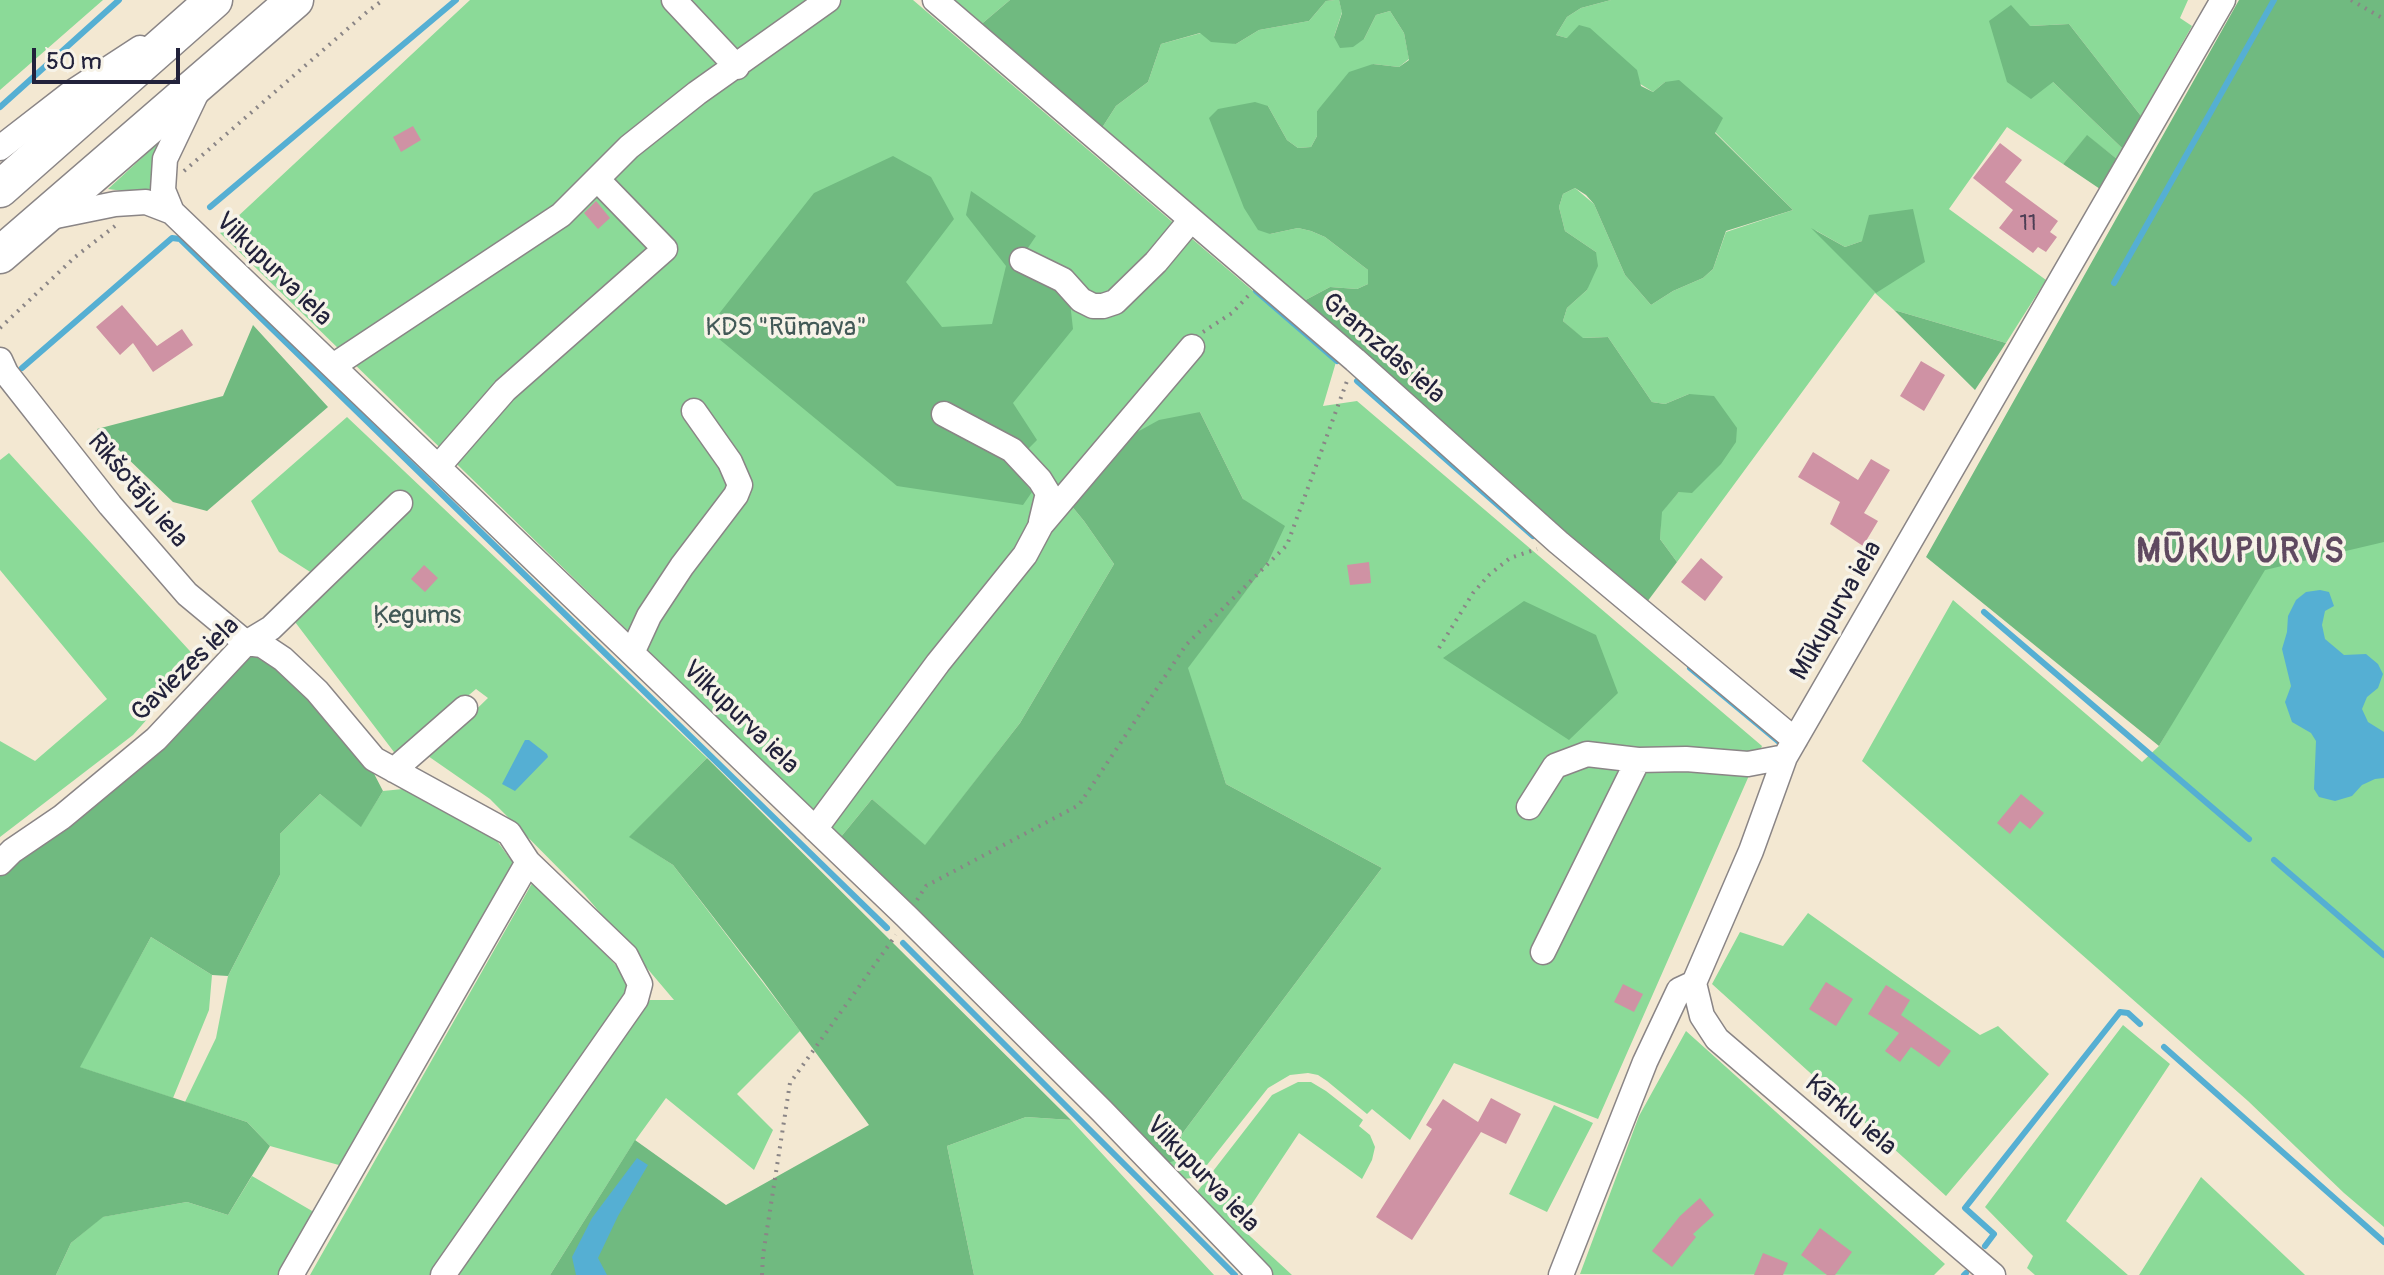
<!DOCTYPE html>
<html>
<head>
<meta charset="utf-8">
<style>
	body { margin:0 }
	#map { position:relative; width:2384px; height:1275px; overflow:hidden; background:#f3e8d2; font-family:Pangolin,sans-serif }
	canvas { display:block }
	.scale { position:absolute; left:32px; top:48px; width:148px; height:36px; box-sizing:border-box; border:4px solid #22223b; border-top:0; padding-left:10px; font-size:24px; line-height:28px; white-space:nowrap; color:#22223b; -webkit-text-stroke:6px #f7f3e8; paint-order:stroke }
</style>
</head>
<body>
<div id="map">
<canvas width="2384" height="1275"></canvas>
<div class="scale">50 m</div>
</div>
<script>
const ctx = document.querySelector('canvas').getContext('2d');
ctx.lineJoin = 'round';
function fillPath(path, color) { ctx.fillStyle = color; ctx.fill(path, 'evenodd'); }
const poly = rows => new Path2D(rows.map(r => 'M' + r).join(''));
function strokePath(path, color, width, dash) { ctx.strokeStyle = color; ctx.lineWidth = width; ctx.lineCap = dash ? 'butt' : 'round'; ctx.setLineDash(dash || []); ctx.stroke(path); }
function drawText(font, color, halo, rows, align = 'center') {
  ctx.font = font + ' Pangolin,sans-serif'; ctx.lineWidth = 7; ctx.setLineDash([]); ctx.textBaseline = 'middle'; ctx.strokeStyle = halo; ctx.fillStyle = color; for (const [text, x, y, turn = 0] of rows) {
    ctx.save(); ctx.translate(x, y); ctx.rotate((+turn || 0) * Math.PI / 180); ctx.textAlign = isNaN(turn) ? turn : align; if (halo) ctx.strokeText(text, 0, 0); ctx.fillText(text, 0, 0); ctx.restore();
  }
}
const green = poly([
	[0,0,103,0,0,90],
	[470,0,913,0,1336,362,1323,406,1357,401,1762,746,1598,1119,1454,1063,1410,1140,1372,1109,1367,1114,1327,1081,1318,1075,1308,1073,1290,1075,1268,1088,1203,1170,1192,1178,1183,1179,1158,1161,1177,1156,1182,1134,1382,868,1226,784,1187,668,1268,562,1243,499,1200,412,1065,498,1084,521,1114,564,1020,723,925,846,872,799,840,838,220,233],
	[947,0,1010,0,978,27],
	[1335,0,1339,0,1342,12,1334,37,1364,39,1376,15,1390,11,1404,33,1409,59,1399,67,1373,64,1317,111,1317,136,1311,147,1298,148,1287,140,1268,106,1210,118,1270,234,1298,228,1311,231,1325,237,1368,270,1368,284,1357,289,1330,287,1298,304,1100,131,1116,106,1148,82,1161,44,1201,33,1236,44,1259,30,1309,21,1326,1],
	[1611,0,2188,0,2180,18,2192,26,2141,116,2069,24,2030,26,2053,82,2123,149,2117,159,2087,136,2063,164,2007,127,1949,209,2046,280,2006,343,1894,310,1875,293,1677,562,1660,539,1661,512,1679,492,1689,394,1665,404,1652,402,1608,337,1582,338,1563,321,1567,308,1587,290,1596,252,1565,231,1559,207,1563,194,1575,188,1594,204,1625,275,1651,305,1673,291,1703,278,1713,269,1726,232,1793,210,1665,82,1653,92,1567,38,1556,35,1567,17,1581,8],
	[1815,230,1845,247,1862,241,1876,292],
	[2384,8,2384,1227,2344,1193,2248,1101,1862,761,1953,600,2142,762,2159,746,2170,727],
	[158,143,160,148,154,188,147,194,108,189],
	[347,417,707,758,630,837,673,865,800,1031,737,1094,773,1130,754,1170,666,1098,632,1145,550,1275,455,1275,650,1000,674,1000,585,895,490,799,428,756,488,698,476,689,397,756,292,618,329,584,279,552,251,501],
	[9,453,199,661,133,735,0,837,0,741,35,761,107,699,0,570,0,460],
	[413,788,492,834,516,867,346,1167,270,1146,247,1122,185,1102,216,1038,228,976,280,875,280,834,320,794,361,826,383,791],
	[535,878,634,985,432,1275,310,1275],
	[1808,913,1980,1035,1998,1026,2049,1074,1946,1196,1712,984,1740,932,1783,946],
	[151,937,212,975,209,1010,173,1098,79,1067],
	[2123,1025,2170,1064,2066,1221,2128,1275,2035,1275,2027,1268,2033,1256,1985,1207],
	[1686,1031,1945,1264,1934,1275,1580,1274,1639,1116],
	[1298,1082,1311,1082,1326,1091,1363,1120,1359,1126,1370,1135,1375,1147,1372,1160,1362,1179,1299,1133,1238,1225,1292,1275,1270,1275,1193,1197,1272,1095],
	[1554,1105,1593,1123,1547,1212,1509,1194],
	[1026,1117,1071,1120,1214,1275,974,1275,947,1146],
	[252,1176,319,1215,283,1275,56,1275,71,1243,102,1217,187,1202,228,1215],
	[2201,1177,2303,1273,2305,1275,2139,1275]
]);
const forest = poly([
	[1010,0,1335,0,1326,1,1309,21,1259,30,1236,44,1211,42,1200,33,1161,44,1148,82,1116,106,1100,131,978,27],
	[1339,0,1611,0,1581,8,1567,17,1556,35,1567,38,1579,25,1590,28,1637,70,1641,86,1653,92,1665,82,1679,80,1723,118,1715,133,1793,210,1726,231,1713,269,1703,278,1673,291,1651,305,1625,275,1594,204,1586,195,1575,188,1563,194,1559,207,1565,231,1596,252,1598,266,1587,290,1567,308,1563,321,1583,338,1608,337,1652,402,1665,404,1689,394,1714,396,1737,428,1736,442,1721,464,1692,493,1679,492,1662,512,1660,539,1677,562,1647,602,1298,304,1330,287,1357,289,1368,284,1368,270,1325,237,1311,231,1298,228,1270,234,1258,230,1244,208,1209,118,1218,109,1255,102,1268,106,1287,140,1298,148,1311,147,1317,136,1317,111,1349,72,1373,64,1399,67,1409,60,1404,33,1390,11,1376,15,1364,39,1353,47,1340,48,1334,37,1342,13],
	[2239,0,2384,0,2384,542,2265,570,2159,746,1926,557],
	[2011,5,2030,26,2069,24,2141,116,2123,149,2053,82,2031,99,2007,82,1989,21],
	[2087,135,2117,159,2100,189,2063,164],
	[893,156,931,177,954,219,906,282,942,327,992,324,1006,266,966,215,971,191,1036,236,1017,264,1068,284,1073,329,1013,403,1037,440,1025,452,1003,456,1032,492,1023,505,897,486,707,329,814,193],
	[1913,209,1925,262,1876,293,1811,228,1845,247,1862,241,1869,215],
	[1894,310,2006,343,1975,390],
	[253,325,328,407,207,511,173,502,97,429,223,396],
	[1200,412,1243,499,1285,526,1268,562,1188,668,1226,784,1382,868,1182,1134,1174,1161,1167,1163,840,838,872,799,925,845,1020,723,1114,564,1084,521,1065,498,1110,447,1159,420],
	[1524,601,1596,635,1618,693,1569,740,1443,658],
	[253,655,294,680,369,764,383,791,361,827,320,794,280,834,280,875,228,976,212,975,151,937,80,1067,247,1122,270,1146,228,1215,187,1202,103,1217,71,1243,56,1275,0,1275,0,876],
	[707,758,1071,1120,1026,1117,947,1146,974,1275,550,1275,635,1140,726,1205,869,1125,763,981,673,865,629,837]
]);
const water = poly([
	[2320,590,2329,592,2334,606,2325,611,2322,625,2325,639,2344,655,2366,654,2378,664,2383,674,2378,688,2367,697,2362,709,2368,722,2384,732,2384,778,2375,779,2362,785,2352,796,2335,801,2319,797,2314,789,2316,741,2311,733,2292,722,2285,702,2291,686,2282,649,2287,632,2288,616,2296,600,2306,592],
	[525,740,529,740,547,754,548,757,515,791,502,784],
	[637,1158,648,1165,618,1216,598,1258,607,1275,576,1275,572,1257,592,1218]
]);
const stream = poly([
	[0,107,119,0],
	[210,207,456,0],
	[2114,283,2274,0],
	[1256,291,1337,361],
	[22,368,172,238,180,239,887,928],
	[1357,381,1533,536],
	[1984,612,2249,839],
	[1690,668,1779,742],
	[2274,860,2384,955],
	[903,943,1235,1275],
	[2164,1047,2384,1242],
	[1985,1246,1994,1234,1965,1208,2120,1012,2128,1013,2140,1024],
	[1964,1275,1966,1273]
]);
const building = poly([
	[413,126,421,140,401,152,393,137],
	[2000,143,2022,160,2005,182,2058,221,2050,232,2057,237,2046,252,2038,247,2033,253,1999,228,2013,210,1973,178],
	[596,201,610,218,598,229,584,213],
	[122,305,157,346,182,329,193,345,153,372,133,343,120,355,96,327],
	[1921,361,1945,375,1924,411,1900,396],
	[1813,452,1858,480,1871,459,1890,470,1864,513,1878,521,1863,546,1830,524,1840,502,1798,477],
	[1701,558,1723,577,1705,601,1681,582],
	[1369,562,1371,583,1350,585,1347,565],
	[424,565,438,578,425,592,411,579],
	[2021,794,2044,813,2030,829,2020,821,2010,834,1997,823],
	[1826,982,1853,999,1836,1026,1809,1009],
	[1623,984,1643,994,1634,1012,1614,1002],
	[1886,985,1910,1000,1901,1015,1951,1051,1939,1067,1911,1047,1900,1062,1885,1051,1899,1033,1868,1014],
	[1491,1098,1521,1114,1506,1144,1481,1132,1412,1240,1376,1217,1432,1129,1426,1125,1443,1099,1478,1122],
	[1700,1198,1714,1215,1693,1234,1696,1237,1672,1267,1652,1251,1680,1216],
	[1820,1228,1852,1252,1835,1275,1827,1275,1801,1255],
	[1763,1253,1788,1263,1783,1275,1754,1275]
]);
const path = poly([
	[2351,0,2384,19],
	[184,171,367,12,383,0],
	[0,328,75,257,115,226],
	[1203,332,1232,313,1249,295],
	[1439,648,1473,593,1489,575,1510,558,1537,549],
	[917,900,926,886,1079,805,1186,645,1287,545,1347,381],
	[762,1275,763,1255,790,1083,896,935]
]);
const minor = poly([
	[674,0,737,67],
	[935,0,1355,360,1558,542,1795,740],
	[197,92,165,159,163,190,172,212,906,916,1102,1111,1260,1275],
	[0,148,71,93,140,48],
	[46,218,115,204,146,202,172,212],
	[1022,260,1063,280,1081,300,1093,306,1103,306,1115,302,1156,262,1190,221],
	[0,360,6,373,110,505,187,594,246,643],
	[333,366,561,215,629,147,697,93,828,0],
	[944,414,1012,450,1040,480,1048,493,1041,522],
	[438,467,505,390,665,249,597,179],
	[246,643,262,645,283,659,317,691,374,759,509,833,528,862,626,956,640,984,636,999,443,1275],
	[632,653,649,616,682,566,736,495,740,485,730,462,694,411],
	[394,770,465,708],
	[1529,807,1555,766,1587,754,1638,760,1686,759,1748,764,1785,757],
	[815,829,938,663,1025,555,1041,525,1192,347],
	[0,863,12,851,62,817,156,739,246,643,271,628,400,503],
	[1543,952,1638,760],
	[1694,983,1702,1016,1717,1039,1993,1275],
	[291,1275,528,862],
	[1561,1275,1645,1062,1679,990,1694,983,1751,851,1785,757,2223,0]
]);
const highway = poly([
	[0,189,214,0],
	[0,255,295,0]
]);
const numberNames = [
	["11",2028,224]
];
const streetNames = [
	["Vilkupurva iela",273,270,44],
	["Gramzdas iela",1383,349,41],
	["Rikšotāju iela",137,491,50],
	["Mūkupurva iela",1837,611,-60],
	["Gaviezes iela",186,670,-44],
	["Vilkupurva iela",740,718,44],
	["Kārklu iela",1850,1116,40],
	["Vilkupurva iela",1202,1175,46]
];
const parkNames = [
	["KDS \"Rūmava\"",786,328],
	["Ķegums",417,616]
];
const districtNames = [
	["MŪKUPURVS",2241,553]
];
fillPath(green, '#8bda98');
fillPath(forest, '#70ba80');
fillPath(water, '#55afd3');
strokePath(stream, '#55afd3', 6);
fillPath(building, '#cf92a4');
strokePath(minor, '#8a8586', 27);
strokePath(highway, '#8a8586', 39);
strokePath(path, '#8a8586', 4, [2, 6]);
strokePath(minor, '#fff', 24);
strokePath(highway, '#fff', 36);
drawText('22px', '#4d3e55', null, numberNames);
drawText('26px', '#22223b', '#f7f3e8', streetNames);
drawText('26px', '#425957', '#f7f3e8', parkNames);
ctx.letterSpacing = '2px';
drawText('bold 34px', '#5f4960', '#f7f3e8', districtNames);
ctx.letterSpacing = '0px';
</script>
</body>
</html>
